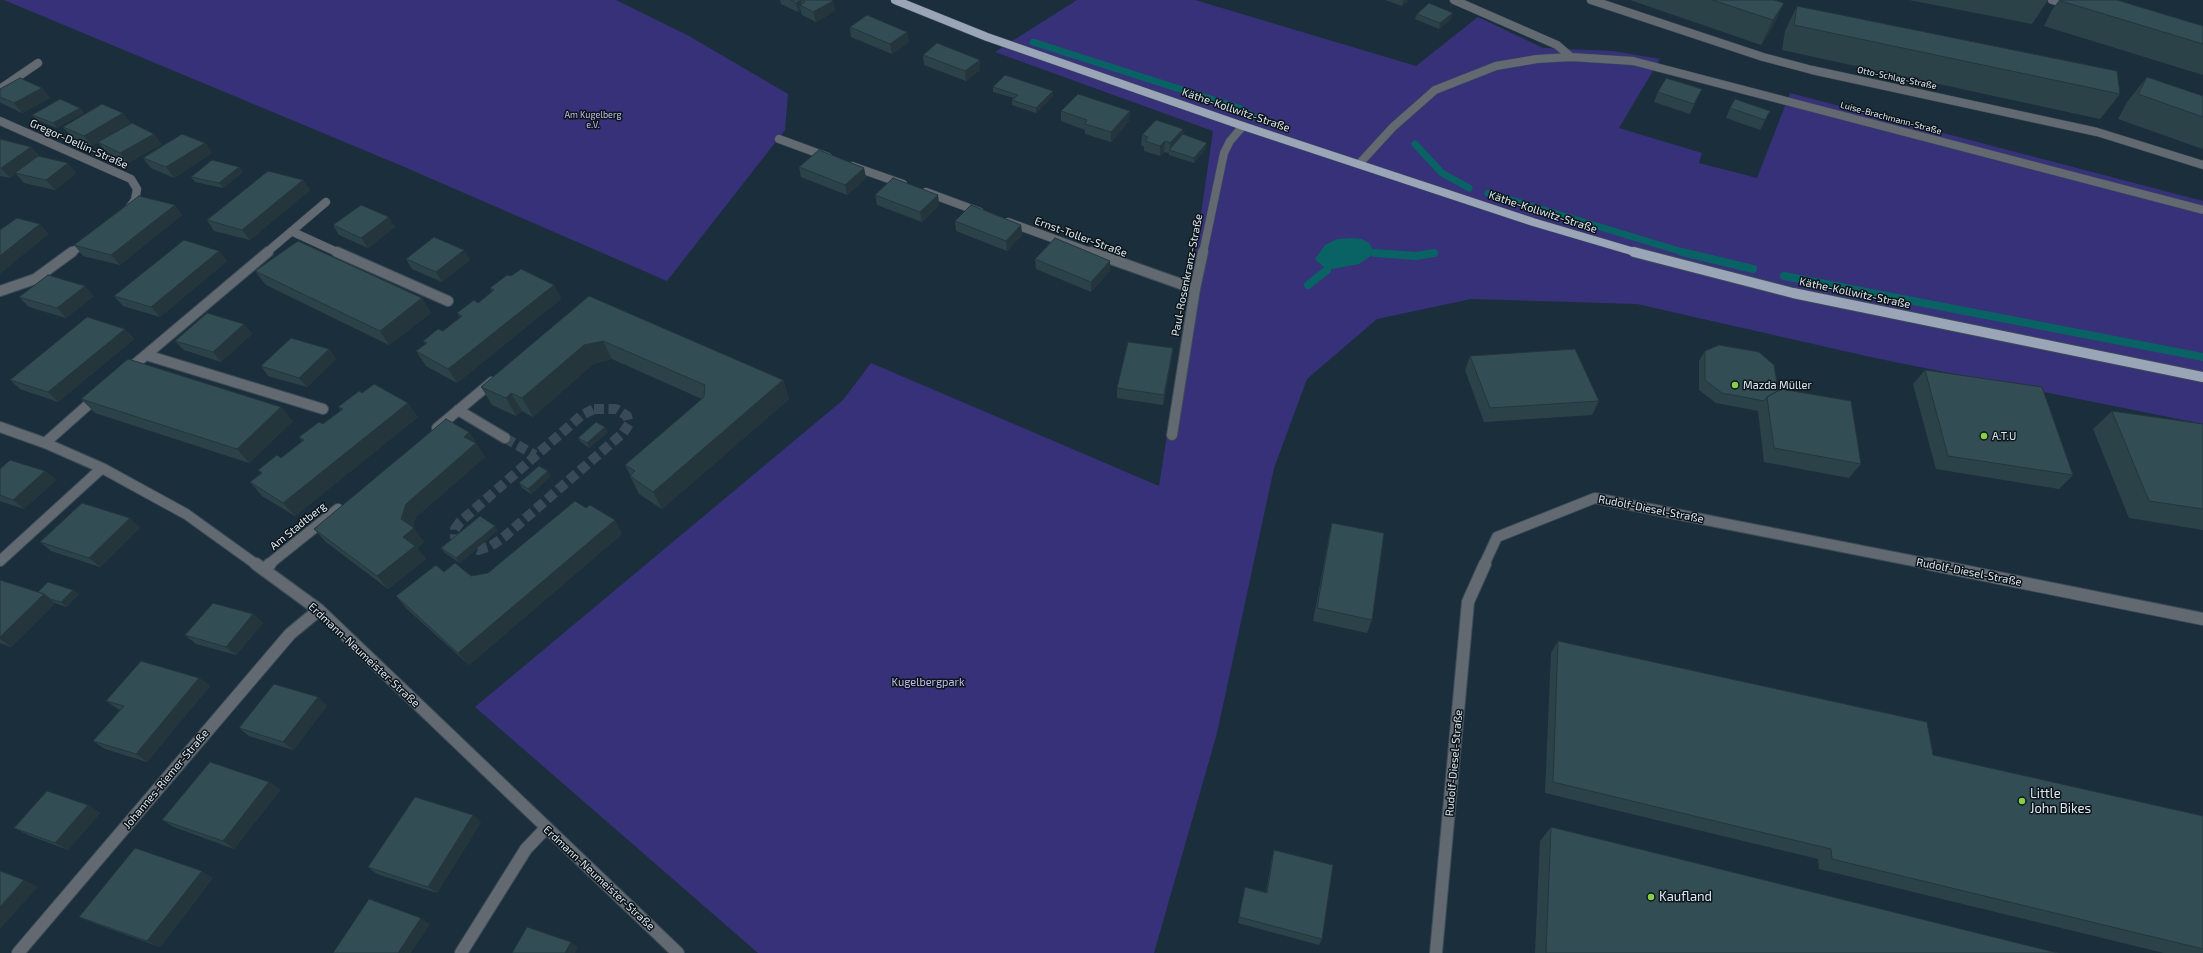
<!DOCTYPE html>
<html>
<head>
<meta charset="utf-8">
<style>
	body { margin:0 }
	canvas { display:block; background:#1b2e3b }
</style>
</head>
<body>
<canvas width="2203" height="953"></canvas>
<script>
const ctx = document.querySelector('canvas').getContext('2d');
ctx.lineJoin = 'round';
function fillPath(path, color) { ctx.fillStyle = color; ctx.fill(path, 'evenodd'); }
const poly = rows => new Path2D(rows.map(r => 'M' + r).join(''));
function strokePath(path, color, width, dash) { ctx.strokeStyle = color; ctx.lineWidth = width; ctx.lineCap = dash ? 'butt' : 'round'; ctx.setLineDash(dash || []); ctx.stroke(path); }
function drawText(font, color, halo, rows, align = 'center') {
  ctx.font = font + ' "Exo 2",sans-serif'; ctx.lineWidth = 3; ctx.setLineDash([]); ctx.textBaseline = 'middle'; ctx.strokeStyle = halo; ctx.fillStyle = color; for (const [text, x, y, turn = 0] of rows) {
    ctx.save(); ctx.translate(x, y); ctx.rotate((+turn || 0) * Math.PI / 180); ctx.textAlign = isNaN(turn) ? turn : align; if (halo) ctx.strokeText(text, 0, 0); ctx.fillText(text, 0, 0); ctx.restore();
  }
}
const green = poly([
	[4,0,616,0,689,36,788,94,785,130,667,281,402,166],
	[1077,0,1195,0,1416,66,1478,17,1543,48,1613,51,1660,59,1619,128,1702,153,1699,163,1757,178,1790,93,2203,201,2203,424,1875,358,1637,304,1471,299,1377,319,1307,379,1274,468,1217,733,1154,953,758,953,475,707,843,400,871,363,1159,486,1191,283,1213,131,995,52]
]);
const water = poly([
	[1350,238,1362,239,1369,243,1375,253,1359,264,1327,270,1315,259,1325,245,1337,239]
]);
const streamFar1 = poly([
	[1033,42,1239,108,1254,117],
	[1415,144,1442,173,1469,188],
	[1488,193,1686,253]
]);
const stream = poly([
	[1682,252,1753,269],
	[1375,253,1416,256,1434,253],
	[1784,276,2203,357],
	[1308,285,1327,270]
]);
const streetTunnel = poly([
	[594,409,616,409,627,416,629,424,623,433,504,537,491,546,478,550,466,545,455,537,455,529,460,522,582,415,594,409],
	[505,438,535,455]
]);
const streetFar2 = poly([
	[1454,0,1557,45,1571,57],
	[1591,0,1763,57,1812,70,2097,132,2203,165],
	[2052,0,2070,5],
	[0,89,38,63],
	[0,121,131,179,137,189,135,200,127,211],
	[779,139,828,157],
	[1359,164,1393,127,1435,90,1496,66,1537,59,1571,57,1633,61,2203,210],
	[852,166,903,184],
	[926,192,980,212],
	[1008,222,1093,253],
	[293,232,339,253],
	[71,253,87,241],
	[266,253,326,202],
	[1203,253,1224,153,1230,141,1243,126]
]);
const streetFar1 = poly([
	[337,252,448,301],
	[1091,252,1195,289],
	[0,291,35,279,72,252],
	[146,355,323,409],
	[128,370,268,252],
	[458,410,505,438],
	[0,427,45,443,102,468,186,514,257,565],
	[437,428,492,382],
	[1172,435,1195,289,1203,252],
	[45,443,98,396],
	[0,561,102,468],
	[268,565,338,509],
	[1484,565,1497,537,1595,498,1934,565]
]);
const street = poly([
	[256,564,319,610,678,953],
	[1929,564,2203,619],
	[264,569,270,564],
	[18,953,290,634,319,610],
	[461,953,526,849,546,828],
	[1436,953,1468,602,1485,564]
]);
const primaryFar1 = poly([
	[895,0,987,37,1243,126,1533,222,1638,253]
]);
const primary = poly([
	[1634,252,1793,293,2203,377]
]);
const wall = poly([
	[780,0,832,0,833,1,835,11,816,22,802,15,801,11,798,12,781,4],
	[1385,0,1409,0,1402,6],
	[1630,0,1774,0,1784,3,1772,28,1761,45],
	[1909,0,2048,0,2032,24],
	[2059,0,2117,0,2203,26,2203,75,2044,26,2052,10],
	[1797,6,2120,94,2100,119,1782,50,1785,31],
	[1417,14,1452,18,1439,29,1415,19],
	[850,27,907,32,909,42,892,54,851,37],
	[923,55,980,60,980,70,966,81,924,65],
	[2147,77,2203,96,2203,149,2118,119,2127,102],
	[993,87,1053,91,1053,96,1036,113,1012,105,1012,100,1014,98,993,92],
	[42,88,50,98,22,113,1,103,0,102,0,89],
	[1702,89,1690,114,1654,102,1658,92],
	[80,108,84,113,57,128,37,120,32,115],
	[1730,108,1770,111,1760,130,1726,118],
	[1061,111,1130,111,1129,121,1111,142,1085,134,1085,130,1061,121],
	[123,113,130,123,105,138,162,144,128,163,106,152,98,142,92,146,72,137,63,127],
	[1183,129,1183,134,1206,148,1194,163,1169,155,1169,153,1164,152,1160,156,1144,151,1144,147,1141,145,1142,135],
	[0,139,31,147,39,156,68,163,76,173,55,190,24,183,16,174,10,178,0,176],
	[205,143,212,153,174,178,151,168,143,158],
	[239,167,243,172,223,188,195,182,191,177],
	[799,167,864,168,866,178,847,195,801,177],
	[303,180,310,190,250,240,214,231,207,220],
	[875,195,938,195,939,205,922,222,877,205],
	[182,215,120,265,83,256,74,245],
	[955,221,1021,225,1022,235,1007,251,956,231],
	[333,225,395,227,368,248,339,235],
	[219,251,227,261,160,317,123,306,114,296],
	[406,259,470,260,442,282,412,269],
	[1035,259,1110,271,1091,292,1036,269],
	[255,271,422,298,431,313,389,345,266,285],
	[511,276,554,285,561,299,457,383,426,366,416,351,425,344,423,341,443,331,460,317,457,313,478,303,492,292,490,288],
	[94,296,66,318,29,307,19,297],
	[589,296,783,380,789,399,662,509,639,494,630,476,630,475,625,465,702,399,612,359,593,364,533,417,522,411,516,416,492,405,481,387],
	[244,324,252,334,221,362,184,350,175,341],
	[125,329,134,339,58,402,20,389,10,380],
	[329,349,336,359,307,387,268,376,261,366],
	[1705,351,1778,391,1861,464,1849,478,1764,462,1758,411,1716,403,1699,390,1699,361],
	[1470,356,1599,401,1592,415,1484,422,1465,370],
	[1172,358,1163,405,1117,398,1117,388],
	[1925,370,2073,475,2059,489,1936,469,1913,384],
	[362,393,418,417,295,516,262,496,250,482,261,473,258,470,281,458,302,441,299,437,323,424,341,410,338,407],
	[81,399,293,421,249,463,95,413],
	[2112,411,2203,424,2203,530,2129,518,2093,429],
	[469,432,485,457,416,517,413,528,424,542,417,548,426,559,388,589,326,542,314,529],
	[608,432,589,448,581,442,578,438],
	[0,469,45,471,56,480,24,509,0,501],
	[551,476,531,494,522,488,519,483],
	[1332,523,1372,620,1367,633,1313,621,1329,536],
	[140,527,100,567,51,551,40,542],
	[498,530,460,563,445,553,441,548],
	[622,534,469,665,407,609,396,596,444,572,471,576,488,573],
	[0,580,38,592,79,594,66,607,55,603,11,647,0,643],
	[253,614,263,623,236,655,196,644,185,635],
	[1558,641,1933,755,2203,816,2203,953,2164,953,1819,869,1818,859,1545,793,1551,653],
	[199,678,210,686,147,762,105,749,93,741,120,710,118,709,106,701],
	[318,697,327,706,293,750,249,736,239,728],
	[269,782,280,790,234,849,174,827,162,820],
	[88,805,100,813,68,850,28,835,14,828],
	[481,822,437,893,377,874,368,867],
	[1551,827,2058,953,1535,953,1540,841],
	[1274,850,1322,939,1319,945,1238,923,1245,887,1266,892,1272,857],
	[213,878,160,947,93,923,79,917]
]);
const shadedWall = poly([
	[801,0,802,7,800,5,801,11,798,12,796,3],
	[1404,0,1409,0,1402,6,1403,1],
	[833,1,835,11,816,22,813,12],
	[1784,3,1772,28,1761,45,1773,20],
	[1453,13,1452,18,1439,29,1440,23],
	[907,32,909,42,892,54,890,44],
	[980,60,980,70,966,81,965,71],
	[42,88,50,98,22,113,14,103],
	[1702,89,1697,99,1690,114,1694,104],
	[1053,91,1053,96,1036,113,1036,108],
	[80,108,84,113,57,128,53,123],
	[1130,111,1129,121,1111,142,1111,132],
	[123,113,130,123,92,146,84,136],
	[1183,129,1182,139,1170,150,1170,143],
	[154,134,162,144,128,163,120,153],
	[1165,141,1164,152,1160,156,1160,146],
	[205,143,212,153,174,178,166,167],
	[1207,143,1206,148,1194,163,1194,158],
	[31,147,39,157,15,173,16,174,10,178,1,168],
	[68,163,76,173,55,190,46,180],
	[239,167,243,172,223,188,219,183],
	[864,168,866,178,847,195,845,185],
	[303,180,310,190,250,240,242,230],
	[938,195,939,205,922,222,920,212],
	[175,205,182,215,120,265,111,255],
	[389,217,395,227,368,248,361,238],
	[40,224,49,234,0,274,0,256],
	[1021,225,1022,235,1007,251,1006,241],
	[464,250,470,260,442,282,436,272],
	[219,251,227,261,160,317,151,307],
	[1110,261,1110,271,1091,292,1091,282],
	[554,285,561,299,457,383,448,369],
	[85,286,94,296,66,318,57,308],
	[422,298,431,313,389,345,380,331],
	[244,324,252,334,221,362,213,352],
	[125,329,134,339,58,402,48,392],
	[603,341,612,359,593,364,533,417,522,398,584,345],
	[1173,348,1172,358,1163,405,1164,395],
	[329,349,336,359,307,387,299,378],
	[783,380,789,399,662,509,653,492],
	[511,393,522,411,516,416,506,398],
	[408,403,418,417,295,516,283,503],
	[281,407,293,421,249,463,237,449],
	[605,427,608,432,589,448,587,443],
	[469,432,485,457,416,517,413,529,414,528,424,542,417,548,426,559,388,589,377,576,403,537,401,519,406,504,464,437],
	[45,471,56,480,24,509,13,500],
	[548,471,551,476,531,494,528,489],
	[130,518,140,527,100,567,89,558],
	[615,520,622,534,469,665,458,653],
	[495,526,498,530,460,563,456,558],
	[73,590,79,594,66,607,61,602],
	[44,594,55,603,11,647,0,639,0,637],
	[253,614,263,623,236,655,226,647],
	[199,678,210,686,147,762,136,754],
	[318,697,327,706,293,750,283,742],
	[269,782,280,790,234,849,223,841],
	[88,805,100,813,68,850,55,843],
	[473,815,481,822,437,893,428,887],
	[202,871,213,878,160,947,147,941],
	[24,880,38,887,0,929,0,907],
	[421,918,430,924,411,953,398,953],
	[571,942,578,948,575,953,565,953]
]);
const building = poly([
	[791,0,801,0,796,3,791,0],
	[801,0,832,0,833,1,813,12,800,5,805,2,801,0],
	[1712,0,1774,0,1784,3,1773,20,1712,0],
	[2061,0,2117,0,2203,26,2203,44,2061,1,2061,0],
	[1429,3,1453,13,1440,23,1417,14,1429,3],
	[1797,6,2117,71,2120,94,1794,25,1797,6],
	[867,15,907,32,890,44,850,27,867,15],
	[937,43,980,60,965,71,923,55,937,43],
	[1005,75,1053,91,1036,108,1012,100,1018,95,993,87,1005,75],
	[2147,77,2203,96,2203,117,2138,94,2147,77],
	[20,78,42,88,14,103,0,97,0,89,20,78],
	[1666,78,1702,89,1694,104,1658,92,1666,78],
	[1078,94,1130,111,1111,132,1085,124,1087,120,1061,111,1078,94],
	[60,99,80,108,53,123,32,115,60,99],
	[1735,99,1770,111,1765,120,1730,108,1735,99],
	[102,104,123,113,84,136,63,127,102,104],
	[1156,120,1183,129,1170,143,1165,141,1160,146,1145,141,1148,137,1142,135,1156,120],
	[132,123,154,134,120,153,98,142,132,123],
	[182,134,205,143,166,167,143,158,182,134],
	[1183,134,1207,143,1194,158,1169,150,1183,134],
	[0,139,31,147,1,168,0,168,0,139],
	[819,150,864,168,845,185,799,167,819,150],
	[38,156,68,163,46,180,15,173,38,156],
	[212,160,239,167,219,183,191,177,212,160],
	[268,171,303,180,242,230,207,220,268,171],
	[893,178,938,195,920,212,875,195,893,178],
	[139,196,175,205,111,255,74,245,139,196],
	[361,205,389,217,361,238,333,225,361,205],
	[971,205,1021,225,1006,241,955,221,971,205],
	[17,218,40,224,0,256,0,230,17,218],
	[434,237,464,250,436,272,406,259,434,237],
	[1055,238,1110,261,1091,282,1035,259,1055,238],
	[184,240,219,251,151,307,114,296,184,240],
	[298,241,422,298,380,331,255,271,298,241],
	[521,269,554,285,448,369,416,351,427,343,423,341,438,329,443,331,462,316,457,313,474,300,478,303,494,290,490,288,507,275,511,276,521,269],
	[48,275,85,286,57,308,19,297,48,275],
	[589,296,783,380,653,492,630,476,635,471,625,465,704,397,705,385,603,341,584,345,522,398,511,393,506,398,481,387,589,296],
	[207,313,244,324,213,352,175,341,207,313],
	[87,317,125,329,48,392,10,380,87,317],
	[291,338,329,349,299,378,261,366,291,338],
	[1128,342,1173,348,1164,395,1117,388,1128,342],
	[1719,345,1759,352,1774,365,1778,391,1767,397,1764,401,1722,393,1705,380,1705,351,1719,345],
	[1575,349,1599,401,1490,408,1470,356,1575,349],
	[128,359,281,407,237,449,81,399,128,359],
	[1925,370,2042,387,2073,475,1948,456,1925,370],
	[374,384,408,403,283,503,250,482,262,473,258,470,277,455,281,458,304,440,299,437,319,422,323,424,343,409,338,407,359,391,362,393,374,384],
	[1781,389,1851,401,1861,464,1774,448,1767,397,1781,389],
	[2112,411,2203,424,2203,509,2149,501,2112,411],
	[446,419,469,432,464,437,476,443,406,504,401,519,414,528,403,537,415,546,377,576,314,529,446,419],
	[596,422,605,427,587,443,578,438,596,422],
	[10,460,45,471,13,500,0,495,0,469,10,460],
	[539,466,548,471,528,489,519,483,539,466],
	[575,501,586,508,590,505,615,520,458,653,396,596,436,565,444,572,455,563,471,576,488,573,575,501],
	[82,503,130,518,89,558,40,542,82,503],
	[480,516,495,526,456,558,441,548,480,516],
	[1332,523,1384,533,1372,620,1317,608,1332,523],
	[0,580,44,594,0,637,0,580],
	[48,582,73,590,61,602,50,599,44,594,38,592,48,582],
	[213,603,253,614,226,647,185,635,213,603],
	[1558,641,1927,722,1933,755,2203,816,2203,949,1832,859,1831,849,1553,782,1558,641],
	[141,661,199,678,136,754,93,741,124,706,106,701,141,661],
	[274,684,318,697,283,742,239,728,274,684],
	[210,762,269,782,223,841,162,820,210,762],
	[47,791,88,805,55,843,14,828,47,791],
	[415,797,473,815,428,887,368,867,415,797],
	[1551,827,2058,953,1546,953,1551,827],
	[135,848,202,871,147,941,79,917,135,848],
	[1274,850,1333,865,1322,939,1239,917,1245,887,1267,893,1274,850],
	[0,871,24,880,0,907,0,871],
	[369,899,421,918,398,953,333,953,369,899],
	[527,927,571,942,565,953,512,953,527,927]
]);
const markers = [
	[1735,385,4,"#88cf49"],
	[1984,436,4,"#88cf49"],
	[2022,801,4,"#88cf49"],
	[1651,897,4,"#88cf49"]
];
const farStreetnames = [
	["Otto-Schlag-Straße",1897,78,12],
	["Luise-Brachmann-Straße",1891,118,15]
];
const farParknames = [
	["Am Kugelberg",593,115],
	["e.V.",593,125]
];
const streetNames = [
	["Käthe-Kollwitz-Straße",1236,110,19],
	["Gregor-Dellin-Straße",79,144,24],
	["Käthe-Kollwitz-Straße",1543,212,18],
	["Ernst-Toller-Straße",1081,237,20],
	["Paul-Rosenkranz-Straße",1187,275,-79],
	["Käthe-Kollwitz-Straße",1855,293,12],
	["Rudolf-Diesel-Straße",1651,509,11],
	["Am Stadtberg",298,526,-39],
	["Rudolf-Diesel-Straße",1969,572,11],
	["Erdmann-Neumeister-Straße",364,655,43],
	["Rudolf-Diesel-Straße",1454,763,-85],
	["Johannes-Riemer-Straße",166,779,-50],
	["Erdmann-Neumeister-Straße",599,878,43]
];
const poiNames = [
	["Mazda Müller",1743,385],
	["A.T.U",1992,436]
];
const parkNames = [
	["Kugelbergpark",928,682]
];
const nearPoinames = [
	["Little",2030,794],
	["John Bikes",2030,809],
	["Kaufland",1659,897]
];
fillPath(green, '#363178');
fillPath(water, '#096263');
strokePath(streamFar1, '#096263', 7);
strokePath(stream, '#096263', 8);
strokePath(streetTunnel, '#384a56', 10, [10, 4.5]);
strokePath(streetFar2, '#3a4c58', 9);
strokePath(streetFar1, '#3a4c58', 12);
strokePath(street, '#3a4c58', 14);
strokePath(primaryFar1, '#3a4c58', 9);
strokePath(primary, '#3a4c58', 12);
strokePath(streetFar2, '#636971', 8);
strokePath(streetFar1, '#636971', 10);
strokePath(street, '#636971', 12);
strokePath(primaryFar1, '#9aa5b7', 8);
strokePath(primary, '#9aa5b7', 10);
fillPath(wall, '#2c4249');
fillPath(shadedWall, '#24363c');
fillPath(building, '#334d55');
strokePath(building, '#24363c', 1);
for (const [x, y, r, color] of markers) { const dot = new Path2D(); dot.arc(x, y, r, 0, 2 * Math.PI); ctx.fillStyle = color; ctx.fill(dot); strokePath(dot, '#0d151b', 1.5); }
drawText('9px', '#deeaf2', '#0d151b', farStreetnames);
drawText('9px', '#bdc1ed', '#0d151b', farParknames);
drawText('11px', '#deeaf2', '#0d151b', streetNames);
drawText('11px', '#deeaf2', '#0d151b', poiNames, 'left');
drawText('11px', '#bdc1ed', '#0d151b', parkNames);
drawText('13px', '#deeaf2', '#0d151b', nearPoinames, 'left');
</script>
</body>
</html>
